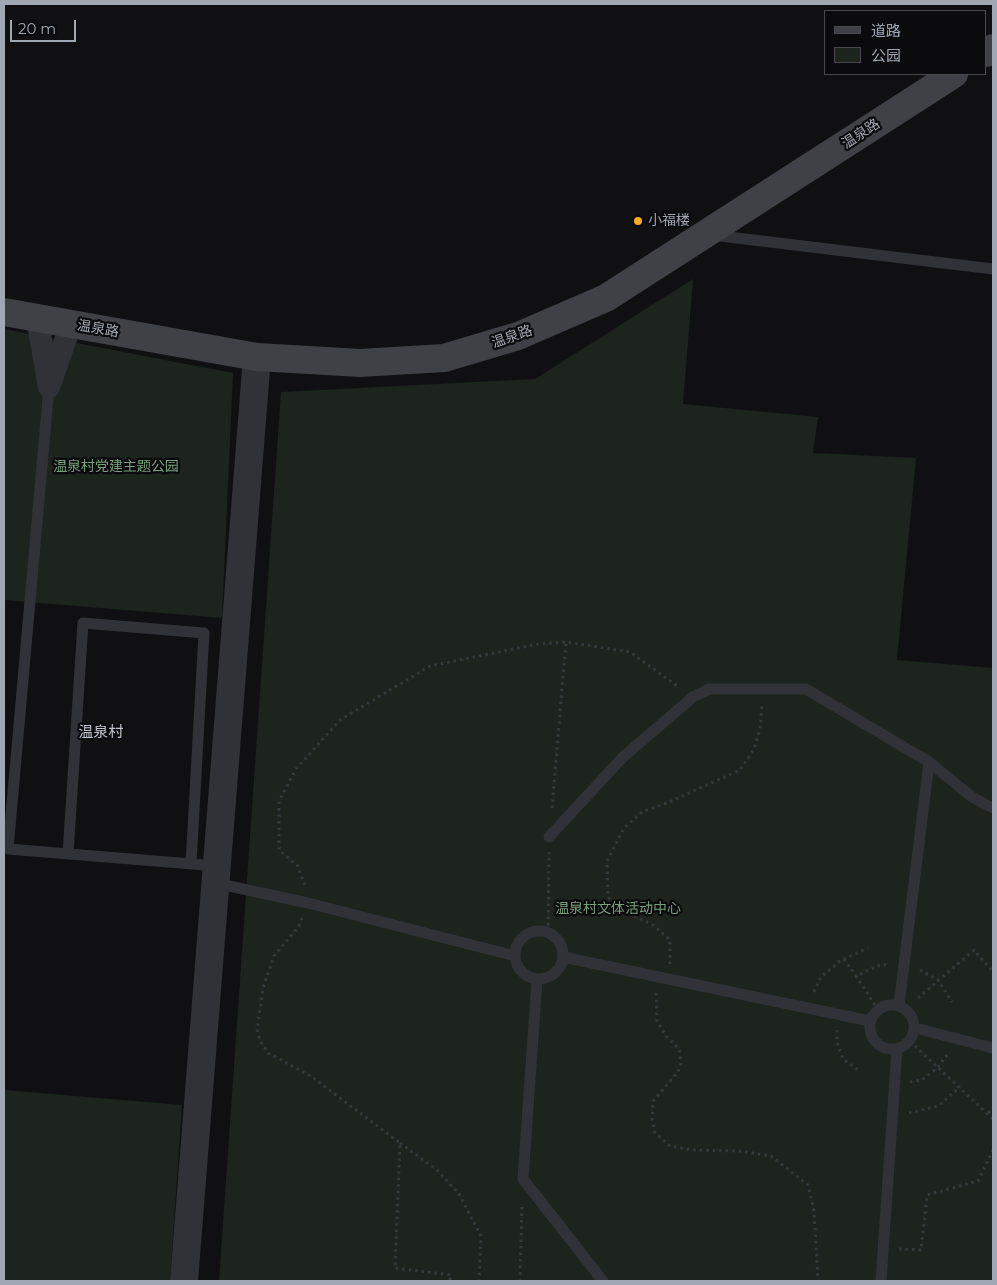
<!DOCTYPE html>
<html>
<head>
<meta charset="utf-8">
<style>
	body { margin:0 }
	#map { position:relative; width:997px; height:1285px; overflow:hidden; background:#101012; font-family:Montserrat,"Noto Sans SC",sans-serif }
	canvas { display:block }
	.frame { position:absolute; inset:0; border:5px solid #a1a7b3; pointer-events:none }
	.legend { position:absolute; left:824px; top:10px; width:162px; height:65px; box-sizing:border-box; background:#0b0b0d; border:1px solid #47494f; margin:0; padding:6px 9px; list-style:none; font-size:15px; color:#a1a7b3 }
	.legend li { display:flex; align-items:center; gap:10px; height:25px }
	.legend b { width:25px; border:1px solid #47494f }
	.scale { position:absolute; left:10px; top:20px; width:66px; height:22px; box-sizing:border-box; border:2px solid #a1a7b3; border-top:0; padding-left:6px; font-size:15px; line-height:18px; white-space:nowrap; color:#a1a7b3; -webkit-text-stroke:4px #0b0b0d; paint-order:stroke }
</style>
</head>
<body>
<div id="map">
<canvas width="997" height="1285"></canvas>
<div class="frame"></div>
<ul class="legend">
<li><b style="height:6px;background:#3f4147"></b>道路</li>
<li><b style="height:14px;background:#1c241d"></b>公园</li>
</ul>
<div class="scale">20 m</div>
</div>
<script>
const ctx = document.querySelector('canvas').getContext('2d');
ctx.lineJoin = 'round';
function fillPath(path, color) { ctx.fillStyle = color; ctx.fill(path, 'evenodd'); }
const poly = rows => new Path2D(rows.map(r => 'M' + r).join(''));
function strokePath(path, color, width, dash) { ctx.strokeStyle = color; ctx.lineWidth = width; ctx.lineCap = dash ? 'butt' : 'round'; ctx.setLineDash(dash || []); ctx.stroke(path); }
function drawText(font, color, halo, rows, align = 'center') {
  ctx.font = font + ' Montserrat,"Noto Sans SC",sans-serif'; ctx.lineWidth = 4.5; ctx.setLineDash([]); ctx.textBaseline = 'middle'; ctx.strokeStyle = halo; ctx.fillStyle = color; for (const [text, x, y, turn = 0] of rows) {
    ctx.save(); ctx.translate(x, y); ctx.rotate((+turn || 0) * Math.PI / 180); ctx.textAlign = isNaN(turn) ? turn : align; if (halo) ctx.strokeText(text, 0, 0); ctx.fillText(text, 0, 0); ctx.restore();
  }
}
const green = poly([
	[693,279,683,404,818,417,813,453,916,458,897,660,993,668,993,1281,219,1281,281,392,535,379],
	[4,329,233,373,222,618,4,600],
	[4,1090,182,1105,170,1281,4,1281]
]);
const path = poly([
	[552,808,566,642],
	[305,885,297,865,279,850,279,801,296,769,340,720,430,666,538,644,566,642,630,652,680,688],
	[302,918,299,926,274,956,263,988,257,1030,261,1042,268,1053,312,1077,400,1143,395,1268,451,1275,450,1281],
	[548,932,549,852],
	[844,959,856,976],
	[670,964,670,940,653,925,618,908,608,897,607,861,624,828,642,812,667,803,740,770,754,749,760,729,762,705],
	[920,970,938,980,952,1002],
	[814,992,821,977,840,961,868,948],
	[656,993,657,1021,666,1036,679,1049,681,1063,678,1072,653,1101,652,1119,655,1133,670,1146,692,1150,739,1151,771,1156,808,1185,814,1211,818,1281],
	[918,998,974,950,993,972],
	[875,1005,856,976,882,964,887,965],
	[837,1030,837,1042,843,1059,861,1072],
	[915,1046,993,1119],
	[910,1082,922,1080,938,1067,949,1052],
	[909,1113,938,1106,960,1087],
	[988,1113,993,1108],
	[400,1143,438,1171,459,1194,481,1236,479,1281],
	[899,1249,921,1250,927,1195,978,1181,993,1150],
	[520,1281,522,1204]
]);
const service = poly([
	[712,235,993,269],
	[49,387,8,849,217,866],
	[549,837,623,757,693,697,709,689,806,689,929,762,972,797,993,808],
	[68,854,83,623,204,633,191,864],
	[215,883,308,903,515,956],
	'515 955a24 24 0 1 1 48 0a24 24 0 1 1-48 0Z',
	[563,957,870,1021],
	[537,980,523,1179,603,1281],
	'870 1027a22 22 0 1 1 44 0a22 22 0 1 1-44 0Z',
	[899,1005,929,762],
	[915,1028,993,1048],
	[881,1281,897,1049]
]);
const minor = poly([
	[37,318,49,387,71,324]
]);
const tertiary = poly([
	[184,1281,257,357]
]);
const secondary = poly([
	[986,53,993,48],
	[4,312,257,357,360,363,444,358,518,336,606,298,954,74]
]);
const markers = [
	[638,221,5,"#f6ad24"]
];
const streetNames = [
	["温泉路",861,134,-33],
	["温泉路",98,329,10],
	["温泉路",512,337,-19]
];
const poiNames = [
	["小福楼",648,221]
];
const parkNames = [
	["温泉村党建主题公园",116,467],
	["温泉村文体活动中心",618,909]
];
const neighbourhoodNames = [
	["温泉村",101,733]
];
fillPath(green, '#1c241d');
strokePath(path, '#37393e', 3, [2.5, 4]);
strokePath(service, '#313237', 11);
strokePath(minor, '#313237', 22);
strokePath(tertiary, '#313237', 28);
strokePath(secondary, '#3f4147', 28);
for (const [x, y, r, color] of markers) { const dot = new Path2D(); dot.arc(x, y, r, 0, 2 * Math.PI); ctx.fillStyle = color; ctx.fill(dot); strokePath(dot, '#0b0b0d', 2); }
drawText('14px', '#a1a7b3', '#0b0b0d', streetNames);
drawText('14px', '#a1a7b3', '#0b0b0d', poiNames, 'left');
drawText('14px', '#779f79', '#0b0b0d', parkNames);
drawText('15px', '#c2c5cf', '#0b0b0d', neighbourhoodNames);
</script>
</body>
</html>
